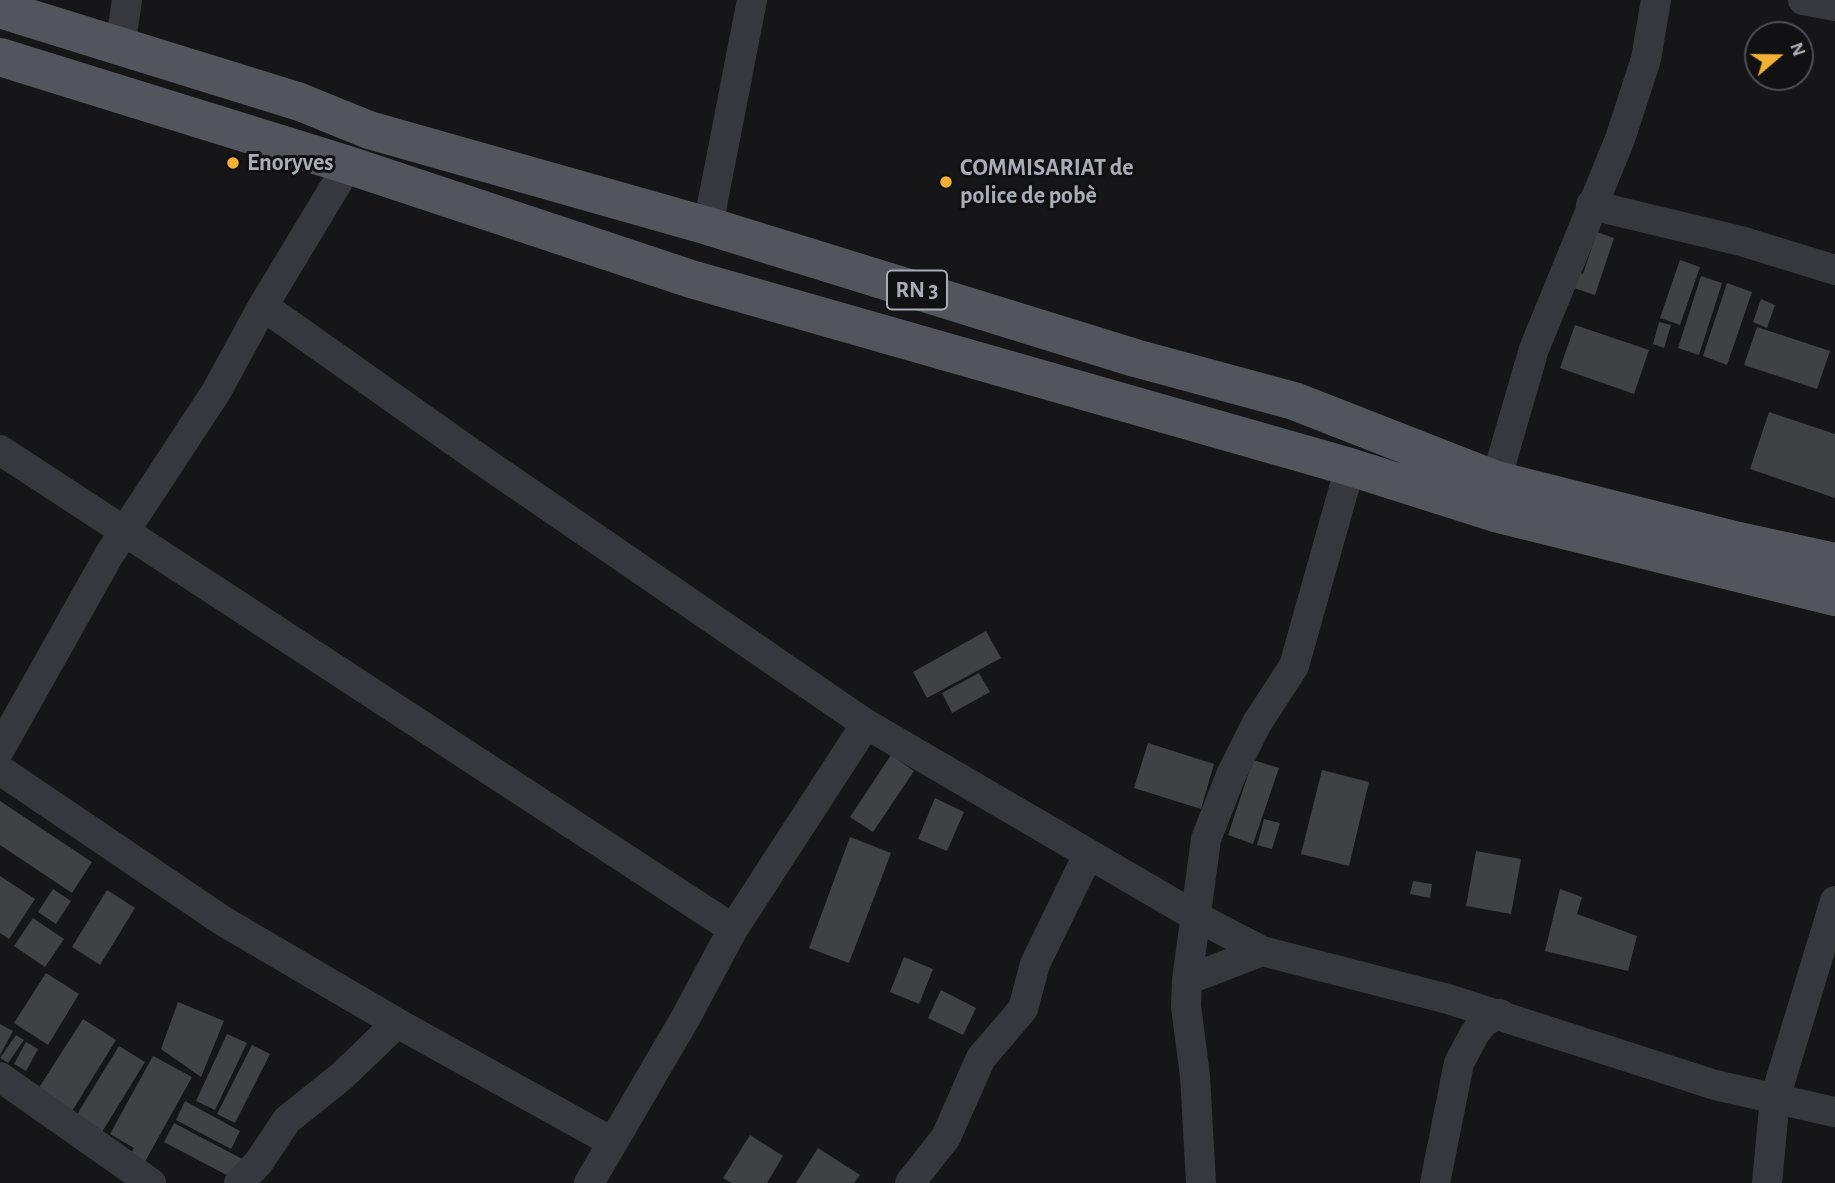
<!DOCTYPE html>
<html>
<head>
<meta charset="utf-8">
<style>
	body { margin:0 }
	#map { position:relative; width:1835px; height:1183px; overflow:hidden; background:#161618; font-family:"Alegreya Sans",sans-serif }
	canvas { display:block }
	.north { position:absolute; left:1744px; top:21px; width:70px; height:70px; box-sizing:border-box; background:#111113; border:2px solid #4d4f55; border-radius:50%; rotate:70deg; font-size:19px; font-weight:700; line-height:28px; text-align:center; color:#a8adb8 }
	.north::after { content:''; display:block; margin:auto; width:24px; height:32px; background:#f2b134; clip-path:polygon(50% 0,100% 100%,50% 72%,0 100%) }
</style>
</head>
<body>
<div id="map">
<canvas width="1835" height="1183"></canvas>
<div class="north">N</div>
</div>
<script>
const ctx = document.querySelector('canvas').getContext('2d');
ctx.lineJoin = 'round';
function fillPath(path, color) { ctx.fillStyle = color; ctx.fill(path, 'evenodd'); }
const poly = rows => new Path2D(rows.map(r => 'M' + r).join(''));
function strokePath(path, color, width, dash) { ctx.strokeStyle = color; ctx.lineWidth = width; ctx.lineCap = dash ? 'butt' : 'round'; ctx.setLineDash(dash || []); ctx.stroke(path); }
function drawText(font, color, halo, rows, align = 'center') {
  ctx.font = font + ' "Alegreya Sans",sans-serif'; ctx.lineWidth = 6; ctx.setLineDash([]); ctx.textBaseline = 'middle'; ctx.strokeStyle = halo; ctx.fillStyle = color; for (const [text, x, y, turn = 0] of rows) {
    ctx.save(); ctx.translate(x, y); ctx.rotate((+turn || 0) * Math.PI / 180); ctx.textAlign = isNaN(turn) ? turn : align; if (halo) ctx.strokeText(text, 0, 0); ctx.fillText(text, 0, 0); ctx.restore();
  }
}
const building = poly([
	[1597,232,1614,238,1595,295,1571,287,1576,272,1583,274],
	[1680,260,1700,267,1680,325,1660,318],
	[1701,276,1722,283,1699,355,1678,348],
	[1727,283,1752,292,1727,365,1703,356],
	[1761,299,1775,305,1767,328,1753,322],
	[1659,322,1671,325,1664,348,1653,344],
	[1575,325,1649,350,1634,394,1560,368],
	[1757,327,1830,351,1817,389,1744,365],
	[1769,412,1835,434,1835,498,1750,469],
	[986,631,1001,658,927,698,913,672],
	[979,673,990,692,952,713,942,693],
	[1148,743,1214,764,1201,809,1134,788],
	[891,755,914,771,873,832,850,817],
	[1253,760,1279,768,1253,844,1228,835],
	[1322,770,1369,782,1349,866,1301,854],
	[935,798,964,812,947,851,918,839],
	[0,801,92,862,72,893,0,845],
	[1264,819,1280,823,1272,849,1257,845],
	[850,837,891,853,849,963,809,948],
	[1476,851,1521,859,1511,914,1466,906],
	[0,876,35,899,9,939,0,933],
	[1413,881,1432,884,1430,898,1410,894],
	[53,889,71,901,56,924,38,912],
	[1560,889,1582,897,1577,914,1637,936,1628,971,1545,951],
	[107,890,135,908,100,965,72,947],
	[33,918,64,939,45,967,14,946],
	[904,957,933,969,919,1004,890,992],
	[46,973,79,994,48,1045,14,1023],
	[941,990,976,1008,963,1035,928,1018],
	[178,1002,224,1021,201,1077,161,1049],
	[83,1019,116,1040,69,1116,35,1094],
	[0,1024,13,1031,0,1055],
	[227,1034,247,1043,215,1110,196,1101],
	[16,1035,24,1040,8,1063,0,1058],
	[26,1042,38,1049,26,1071,14,1064],
	[252,1045,270,1054,235,1123,217,1114],
	[119,1046,145,1062,102,1132,76,1116],
	[153,1056,192,1077,142,1167,128,1160,134,1148,110,1134],
	[185,1101,240,1131,231,1149,176,1120],
	[174,1123,248,1162,238,1181,164,1142],
	[750,1135,783,1156,767,1183,732,1183,723,1178],
	[818,1148,860,1175,854,1183,796,1183]
]);
const minor = poly([
	[1803,0,1835,6],
	[120,47,127,0],
	[1591,205,1741,241,1835,270],
	[708,226,752,0],
	[263,306,474,455,866,724,1195,916,1262,951,1448,999,1715,1085,1835,1112],
	[0,450,733,929],
	[1496,480,1534,349,1620,139,1646,59,1656,0],
	[0,749,109,555,216,392,263,306,348,165],
	[0,770,223,921,397,1023,612,1142],
	[1187,980,1262,951],
	[0,1077,151,1183],
	[239,1183,259,1162,287,1120,342,1076,397,1023],
	[589,1183,686,1017,733,929,866,724],
	[910,1183,946,1137,981,1058,1023,1009,1035,964,1088,855],
	[1201,1183,1195,1076,1186,1006,1187,980,1206,839,1231,775,1257,723,1294,666,1350,467],
	[1435,1183,1459,1063,1475,1033,1485,1021,1500,1014],
	[1767,1183,1775,1098,1835,901]
]);
const primary = poly([
	[0,9,300,102,369,130,708,226,1135,358,1294,401,1496,480,1730,539,1835,562],
	[0,57,348,165,691,279,1350,467,1495,513,1835,597]
]);
const markers = [
	[233,163,7,"#f2b134"],
	[946,182,7,"#f2b134"]
];
const shields = [
	[917,290,60]
];
const shieldNames = [
	["RN 3",917,290]
];
const poiNames = [
	["Enoryves",247,163],
	["COMMISARIAT de",960,168],
	["police de pobè",960,196]
];
fillPath(building, '#404145');
strokePath(minor, '#37383d', 30);
strokePath(primary, '#53555c', 38);
for (const [x, y, r, color] of markers) { const dot = new Path2D(); dot.arc(x, y, r, 0, 2 * Math.PI); ctx.fillStyle = color; ctx.fill(dot); strokePath(dot, '#111113', 2.5); }
for (const [x, y, w] of shields) { const box = new Path2D(); box.roundRect(x - w / 2, y - 19.5, w, 39, 5); ctx.fillStyle = '#111113'; ctx.fill(box); strokePath(box, '#a8adb8', 2); }
drawText('bold 23px', '#a8adb8', null, shieldNames);
drawText('bold 24px', '#a8adb8', '#111113', poiNames, 'left');
</script>
</body>
</html>
